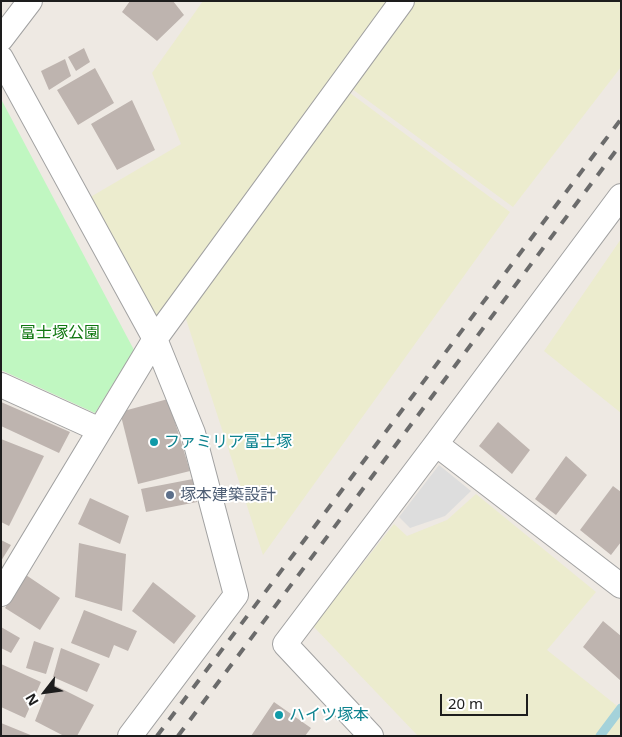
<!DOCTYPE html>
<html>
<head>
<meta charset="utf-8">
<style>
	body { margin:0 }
	#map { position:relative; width:622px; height:737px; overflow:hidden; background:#eee9e3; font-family:"Noto Sans",sans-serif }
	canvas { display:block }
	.frame { position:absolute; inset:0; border:2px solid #1d1d1d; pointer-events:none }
	.north { position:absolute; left:20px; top:667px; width:50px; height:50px; -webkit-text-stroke:4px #fff; paint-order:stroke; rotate:240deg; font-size:14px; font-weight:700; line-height:20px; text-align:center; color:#1d1d1d }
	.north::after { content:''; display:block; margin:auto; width:18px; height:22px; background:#1d1d1d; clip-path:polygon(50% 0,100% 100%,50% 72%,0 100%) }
	.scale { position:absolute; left:440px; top:694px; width:88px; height:22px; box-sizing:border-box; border:2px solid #1d1d1d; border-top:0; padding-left:6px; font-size:15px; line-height:18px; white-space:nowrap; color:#1d1d1d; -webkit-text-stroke:4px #fff; paint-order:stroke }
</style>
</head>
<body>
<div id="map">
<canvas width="622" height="737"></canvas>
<div class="frame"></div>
<div class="north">N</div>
<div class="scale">20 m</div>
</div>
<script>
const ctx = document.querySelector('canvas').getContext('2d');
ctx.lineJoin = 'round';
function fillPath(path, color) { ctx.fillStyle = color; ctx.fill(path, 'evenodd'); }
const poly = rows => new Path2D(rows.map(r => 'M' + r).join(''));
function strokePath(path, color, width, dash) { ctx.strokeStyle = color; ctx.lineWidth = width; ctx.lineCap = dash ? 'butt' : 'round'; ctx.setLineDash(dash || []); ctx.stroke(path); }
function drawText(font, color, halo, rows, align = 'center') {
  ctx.font = font + ' "Noto Sans","Noto Sans JP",sans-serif'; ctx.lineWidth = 4; ctx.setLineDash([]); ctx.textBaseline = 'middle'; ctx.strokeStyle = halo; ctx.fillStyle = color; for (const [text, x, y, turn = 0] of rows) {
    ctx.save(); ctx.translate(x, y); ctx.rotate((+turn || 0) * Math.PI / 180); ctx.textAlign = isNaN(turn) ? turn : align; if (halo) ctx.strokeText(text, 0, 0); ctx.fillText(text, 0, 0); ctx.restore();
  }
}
const farmland = poly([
	[203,1,394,1,154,326,87,199,181,144,152,73],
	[412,1,621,1,621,67,513,207,348,86],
	[346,90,510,212,263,555,184,313],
	[621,239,621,413,544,351],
	[476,494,596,592,547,650,621,709,621,736,418,736,313,626,394,524,407,536,447,520]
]);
const park = poly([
	[1,99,134,350,95,413,1,370]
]);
const parking = poly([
	[439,465,471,491,445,516,410,528,399,517]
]);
const stream = poly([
	[600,736,621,708]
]);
const building = poly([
	[130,1,173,1,184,15,157,41,122,12],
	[84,48,90,62,76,71,68,57],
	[65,59,71,76,49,90,41,71],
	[95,68,114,103,78,125,57,90],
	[132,100,155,150,117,170,91,124],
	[168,399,190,471,138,484,120,412],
	[1,402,70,432,59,453,1,426],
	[498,422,530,450,512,474,479,446],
	[1,439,44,456,9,526,1,522],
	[566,456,587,475,556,515,535,499],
	[193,479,197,502,146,512,141,489],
	[613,486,621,492,621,542,611,555,580,530],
	[90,498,129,516,120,544,78,524],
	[1,540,11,545,1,561],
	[79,543,126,554,122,611,75,597],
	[26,575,60,598,40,630,5,608],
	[153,582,196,616,174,644,132,611],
	[84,610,137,631,128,651,114,645,109,658,71,643],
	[603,621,621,636,621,681,583,647],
	[1,627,20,638,11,653,1,648],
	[34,641,54,648,46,674,26,668],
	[61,648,100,664,87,692,53,677],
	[1,664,41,682,25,718,1,707],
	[50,683,94,705,77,736,64,736,35,721],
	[274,702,311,728,305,736,251,736],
	[1,723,33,736,1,736]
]);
const street = poly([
	[1,39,30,1],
	[1,58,155,339,193,433,236,595,130,736],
	[1,385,100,430],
	[436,444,621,586],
	[1,594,155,339,402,1],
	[371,736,285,644,436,444,621,196]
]);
const rail = poly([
	[157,736,621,119],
	[178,736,621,144]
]);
const markers = [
	[154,442,5,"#0f9aa8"],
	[170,495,5,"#5c6f8a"],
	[279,715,5,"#0f9aa8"]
];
const parkNames = [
	["富士塚公園",60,333]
];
const cultureNames = [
	["ファミリア富士塚",164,442],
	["ハイツ塚本",289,715]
];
const serviceNames = [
	["塚本建築設計",180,495]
];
fillPath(farmland, '#ececce');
fillPath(park, '#c0f7c1');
fillPath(parking, '#ddd');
strokePath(stream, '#a4d2da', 9);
fillPath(building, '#beb4af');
strokePath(street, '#a1a1a1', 26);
strokePath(street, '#fff', 24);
strokePath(rail, '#6b6b6b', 4, [10, 10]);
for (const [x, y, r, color] of markers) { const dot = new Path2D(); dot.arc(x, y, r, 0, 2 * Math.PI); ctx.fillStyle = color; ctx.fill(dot); strokePath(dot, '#fff', 2); }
drawText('16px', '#0f7710', '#fff', parkNames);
drawText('16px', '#0d838f', '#fff', cultureNames, 'left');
drawText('16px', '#4e5e75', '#fff', serviceNames, 'left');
</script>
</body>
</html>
